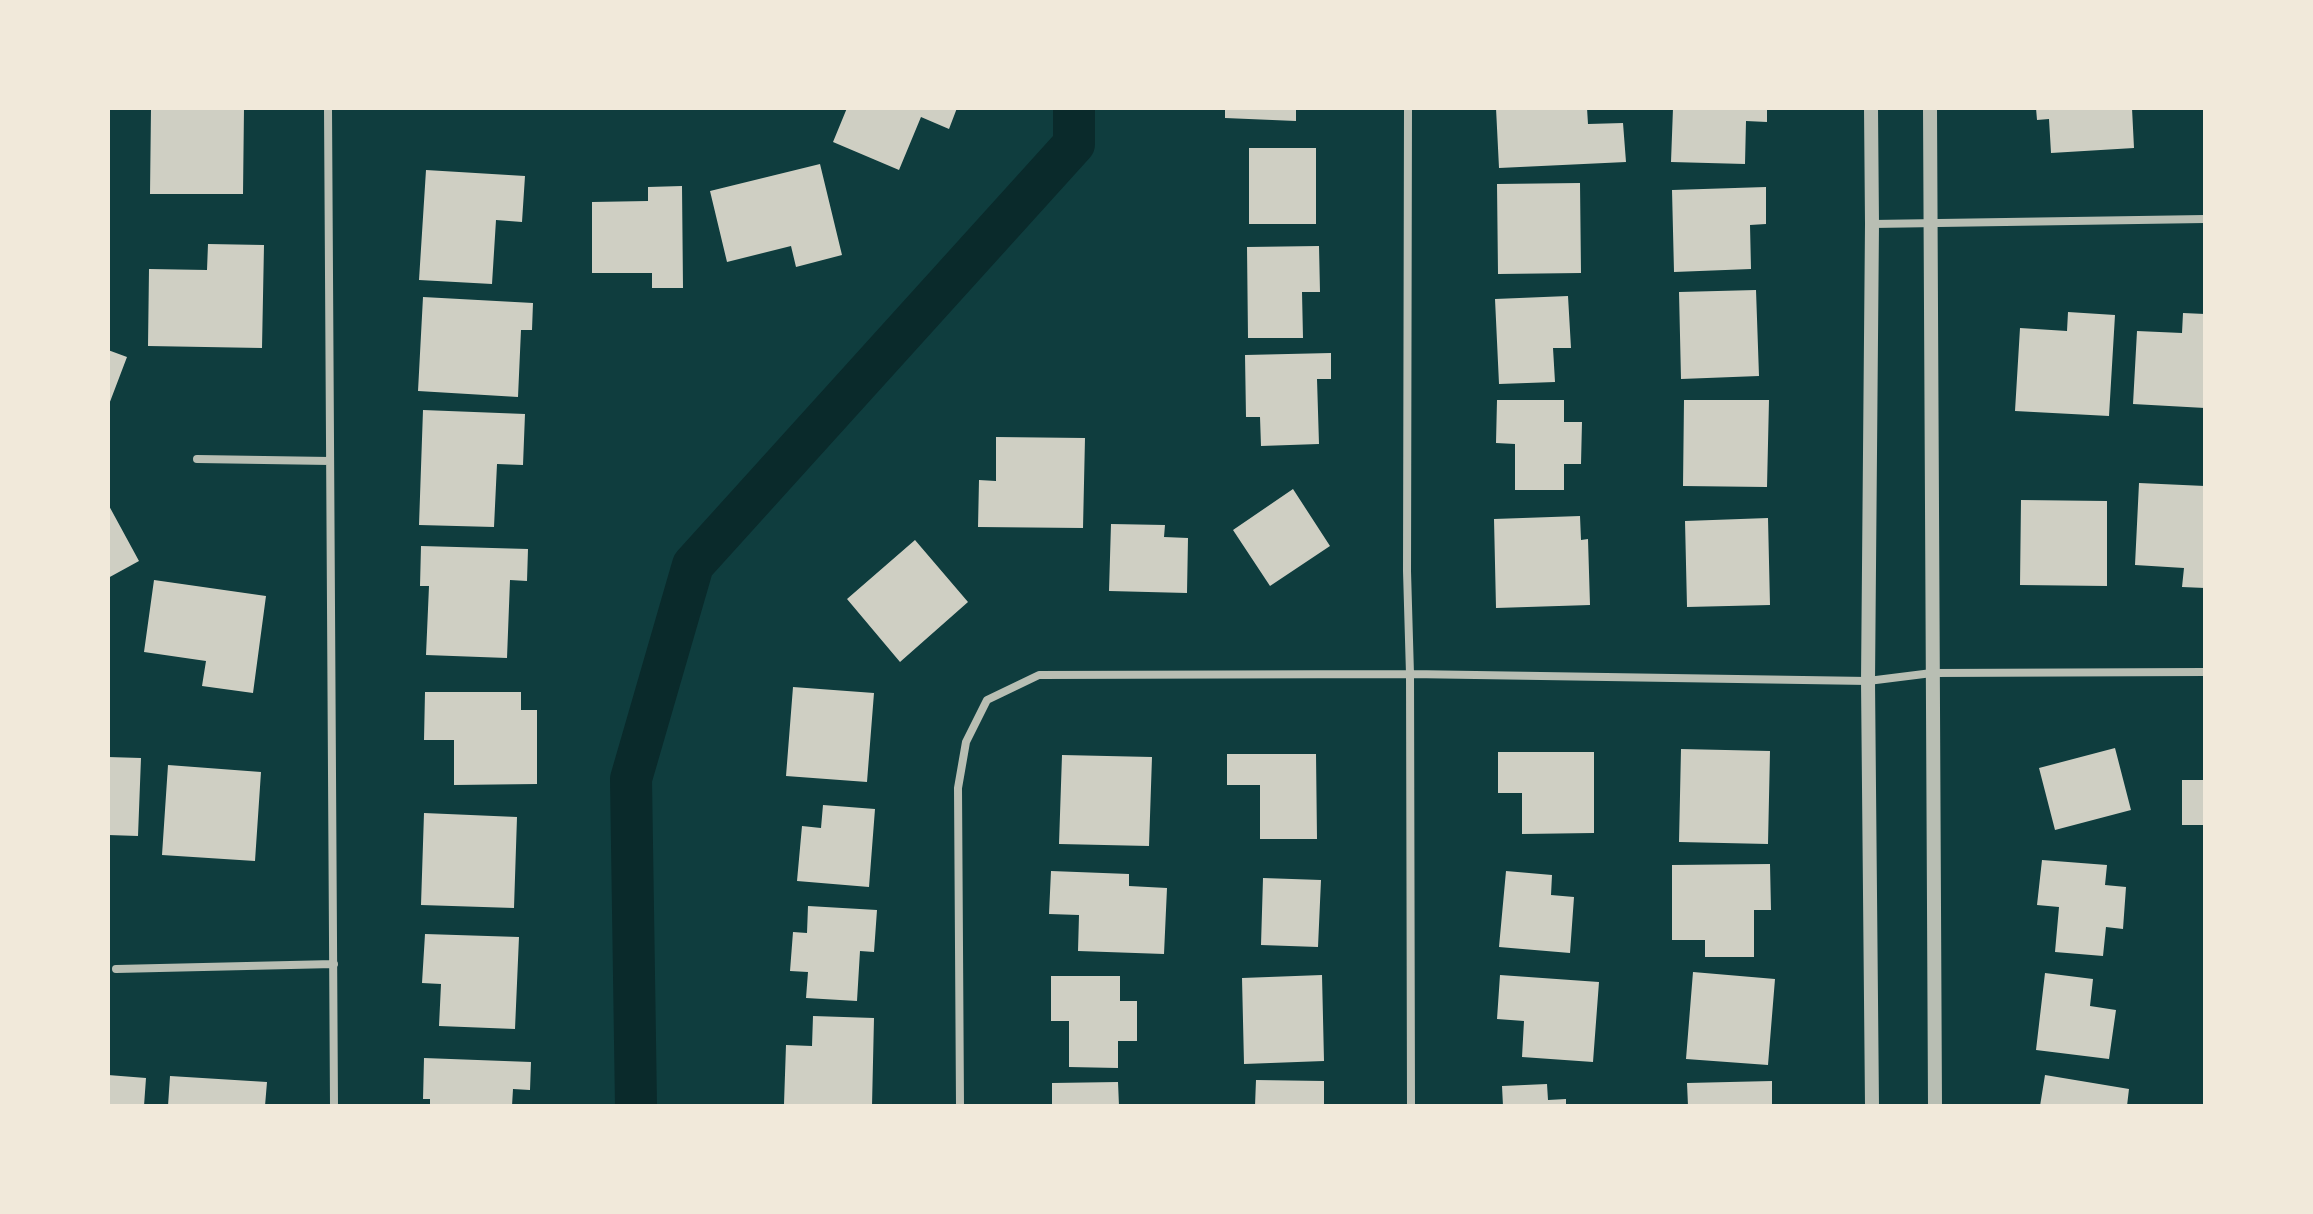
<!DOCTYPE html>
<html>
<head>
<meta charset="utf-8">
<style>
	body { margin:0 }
	#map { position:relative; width:2313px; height:1214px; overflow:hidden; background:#0f3d3e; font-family:Poppins,sans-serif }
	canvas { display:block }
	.frame { position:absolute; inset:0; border:110px solid #f1e9da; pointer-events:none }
</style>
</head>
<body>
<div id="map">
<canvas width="2313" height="1214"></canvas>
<div class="frame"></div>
</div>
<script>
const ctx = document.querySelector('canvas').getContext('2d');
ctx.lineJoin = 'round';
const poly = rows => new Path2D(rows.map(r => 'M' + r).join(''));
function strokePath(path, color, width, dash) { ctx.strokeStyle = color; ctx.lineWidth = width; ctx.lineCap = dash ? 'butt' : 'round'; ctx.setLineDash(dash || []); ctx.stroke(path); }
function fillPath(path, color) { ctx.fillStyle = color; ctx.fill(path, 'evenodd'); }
const canal = poly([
	[636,1106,631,779,693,565,1074,144,1074,108]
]);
const building = poly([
	[151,108,244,108,243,194,150,194],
	[847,108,957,108,949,129,921,117,899,170,833,142],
	[1225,108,1296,108,1296,121,1225,118],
	[1496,108,1587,108,1588,124,1623,123,1626,162,1499,168],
	[1673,108,1767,108,1767,122,1746,121,1745,164,1671,162],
	[2036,108,2132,108,2134,148,2051,153,2049,119,2037,120],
	[1249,148,1316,148,1316,224,1249,224],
	[820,164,842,255,796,267,791,246,727,262,710,191],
	[426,170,525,176,522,222,496,220,492,284,419,280],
	[1580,183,1581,273,1498,274,1497,184],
	[682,186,683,288,652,288,652,273,592,273,592,202,648,201,648,187],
	[1766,187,1766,224,1750,225,1751,269,1674,272,1672,190],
	[208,244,264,245,262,348,148,346,149,269,207,270],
	[1319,246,1320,292,1302,292,1303,338,1248,338,1247,247],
	[1756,290,1759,376,1681,379,1679,292],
	[1568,296,1571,348,1553,348,1555,382,1499,384,1495,299],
	[423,297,533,303,532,330,521,330,518,397,418,391],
	[2068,312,2115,315,2109,416,2015,411,2020,328,2067,331],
	[2183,313,2205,314,2205,408,2133,404,2137,331,2182,333],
	[108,350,127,357,108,407],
	[1331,353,1331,379,1317,379,1319,444,1261,446,1260,417,1246,417,1245,355],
	[1497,400,1564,400,1564,422,1582,422,1581,464,1564,464,1564,490,1515,490,1515,444,1496,443],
	[1684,400,1769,400,1767,487,1683,486],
	[423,410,525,414,523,465,497,464,494,527,419,525],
	[996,437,1085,438,1083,528,978,527,979,480,996,481],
	[2139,483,2205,486,2205,588,2182,587,2184,568,2135,565],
	[1293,489,1330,546,1270,586,1233,530],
	[2021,500,2107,501,2107,586,2020,585],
	[108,504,139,561,108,578],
	[1580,516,1581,540,1588,539,1590,605,1496,608,1494,519],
	[1768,518,1770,605,1687,607,1685,521],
	[1111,524,1165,525,1164,537,1188,538,1187,593,1109,591],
	[915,540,968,602,900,662,847,599],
	[421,546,528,549,527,581,510,580,507,658,426,655,429,586,420,586],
	[154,580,266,596,253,693,202,686,206,661,144,652],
	[793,687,874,693,867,782,786,776],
	[425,692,521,692,521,710,537,710,537,784,454,785,454,740,424,740],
	[2115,748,2131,810,2055,830,2039,768],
	[1681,749,1770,751,1768,844,1679,842],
	[1498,752,1594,752,1594,833,1522,834,1522,793,1498,793],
	[1227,754,1316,754,1317,839,1260,839,1260,785,1227,785],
	[1062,755,1152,757,1149,846,1059,844],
	[108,757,141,758,138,836,108,835],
	[168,765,261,772,255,861,162,855],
	[2182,780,2205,780,2205,825,2182,825],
	[823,805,875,809,869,887,797,881,802,826,821,828],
	[424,813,517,817,514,908,421,905],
	[2042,860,2107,865,2105,885,2126,887,2123,929,2106,927,2103,956,2055,952,2059,907,2037,905],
	[1770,864,1771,910,1754,910,1754,957,1705,957,1705,940,1672,940,1672,865],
	[1051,871,1129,874,1129,886,1167,888,1164,954,1078,951,1079,915,1049,914],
	[1506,871,1552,875,1551,895,1574,897,1570,953,1499,947],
	[1263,878,1321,880,1318,947,1261,945],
	[808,906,877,910,874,952,860,951,857,1001,806,998,808,972,790,971,793,932,807,933],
	[425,934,519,937,515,1029,439,1026,441,984,422,983],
	[1693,972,1775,979,1768,1065,1686,1059],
	[2045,973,2093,979,2090,1006,2116,1010,2109,1059,2036,1050],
	[1322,975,1324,1061,1244,1064,1242,978],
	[1500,975,1599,982,1593,1062,1522,1057,1524,1021,1497,1019],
	[1051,976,1120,976,1120,1001,1137,1001,1137,1041,1118,1041,1118,1068,1069,1067,1069,1021,1051,1021],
	[813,1016,874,1018,872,1106,784,1104,786,1045,812,1046],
	[424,1058,531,1062,530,1090,513,1089,512,1106,430,1106,430,1099,423,1099],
	[108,1075,146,1078,144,1106,108,1106],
	[2045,1075,2129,1089,2127,1106,2040,1106],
	[170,1076,267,1082,265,1106,168,1106],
	[1256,1080,1324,1081,1324,1106,1255,1106],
	[1772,1081,1772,1106,1688,1106,1687,1083],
	[1118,1082,1119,1106,1052,1106,1052,1083],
	[1547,1084,1548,1100,1566,1099,1566,1106,1503,1106,1502,1086]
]);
const minor = poly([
	[328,108,334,1106],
	[1408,108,1407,571,1410,674,1411,1106],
	[1872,224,2205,219],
	[197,459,330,461],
	[116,969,334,964],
	[960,1106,958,788,966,742,987,700,1039,675,1410,674,1868,681,1932,673,2205,672]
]);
const tertiary = poly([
	[1871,108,1872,224,1868,681,1872,1106],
	[1930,108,1935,1106]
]);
strokePath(canal, '#0a2a2b', 42);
fillPath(building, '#cfcfc3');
strokePath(minor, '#b8beb3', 8);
strokePath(tertiary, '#b8beb3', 14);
</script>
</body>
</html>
